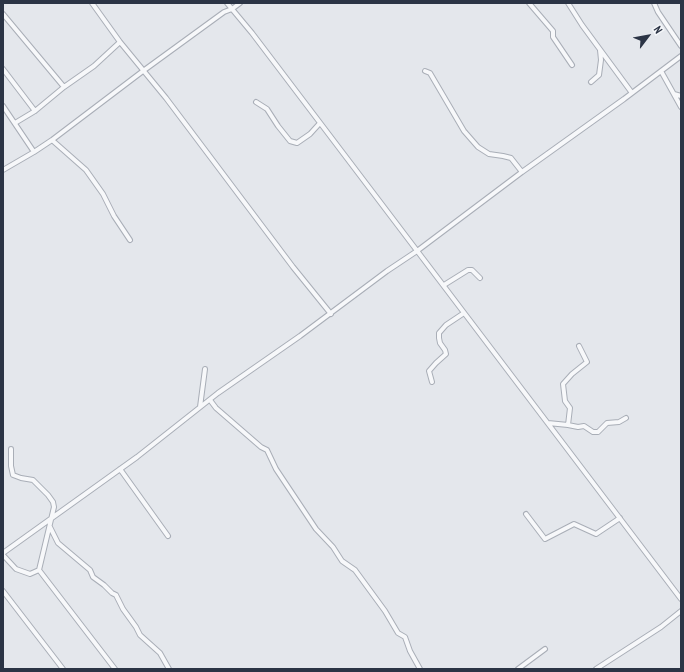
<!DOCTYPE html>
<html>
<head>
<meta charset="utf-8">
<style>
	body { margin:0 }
	#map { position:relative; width:684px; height:672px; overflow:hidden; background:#e4e7ec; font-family:"PT Sans Narrow",sans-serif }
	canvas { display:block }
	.frame { position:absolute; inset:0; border:4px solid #2b3445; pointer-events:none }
	.north { position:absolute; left:628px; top:16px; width:40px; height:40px; -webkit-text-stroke:3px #f4f6f9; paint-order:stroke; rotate:58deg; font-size:11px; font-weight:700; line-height:16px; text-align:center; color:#2b3445 }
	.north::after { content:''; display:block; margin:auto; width:14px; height:18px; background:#2b3445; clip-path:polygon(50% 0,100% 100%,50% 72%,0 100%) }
</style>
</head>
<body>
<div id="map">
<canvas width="684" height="672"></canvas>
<div class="frame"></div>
<div class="north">N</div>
</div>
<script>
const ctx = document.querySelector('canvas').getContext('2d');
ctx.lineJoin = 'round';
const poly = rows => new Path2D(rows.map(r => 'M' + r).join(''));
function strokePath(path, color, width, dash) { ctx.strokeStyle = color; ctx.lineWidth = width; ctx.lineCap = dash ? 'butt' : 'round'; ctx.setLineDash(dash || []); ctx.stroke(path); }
const minor = poly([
	[92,3,120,42,166,98,293,267,331,314],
	[227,3,252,33,681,599],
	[529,3,553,31,553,37,572,65],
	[568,3,582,25,632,93],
	[654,3,658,12,681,46],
	[3,14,64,87],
	[3,69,35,111],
	[425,71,430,73,464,131,478,147,489,154,503,156,511,158,522,172],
	[661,71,681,107],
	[591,82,599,75,601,60,600,50],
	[674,94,681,96],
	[256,102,267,109,278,126,290,141,297,143,310,134,320,123],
	[3,106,34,152],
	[15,123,35,111,64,87,94,66,120,42],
	[52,140,86,170,103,194,114,216,130,240],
	[3,170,34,152,52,140,143,71,224,12,232,9,240,3],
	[444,285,468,270,472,270,480,278],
	[432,382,429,371,436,363,446,354,445,350,440,343,439,338,439,333,446,325,464,313],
	[210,400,216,408,261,447,267,450,276,469,316,529,333,547,342,561,355,570,385,611,398,633,405,637,410,651,420,669],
	[200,407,205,369],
	[548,423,568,425,570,408,565,401,563,384,572,374,587,362,579,346],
	[568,425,578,427,584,426,593,432,598,432,607,423,619,422,626,418],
	[120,469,168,536],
	[526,514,545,539,574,524,596,534,620,518],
	[50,527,58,543,90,570,93,577,104,585,112,593,116,595,123,609,136,627,140,635,160,653,169,669],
	[3,553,137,457,218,393,300,336,387,271,417,251,522,172,624,99,681,56],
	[3,555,16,569,30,574,39,570,54,507,53,502,48,495,33,480,21,478,13,475,11,466,11,449],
	[39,570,115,669],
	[3,591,63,669],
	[518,669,545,649],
	[596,669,661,627,681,611]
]);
strokePath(minor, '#a9aeb7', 6);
strokePath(minor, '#f7f8fa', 4);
</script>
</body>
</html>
